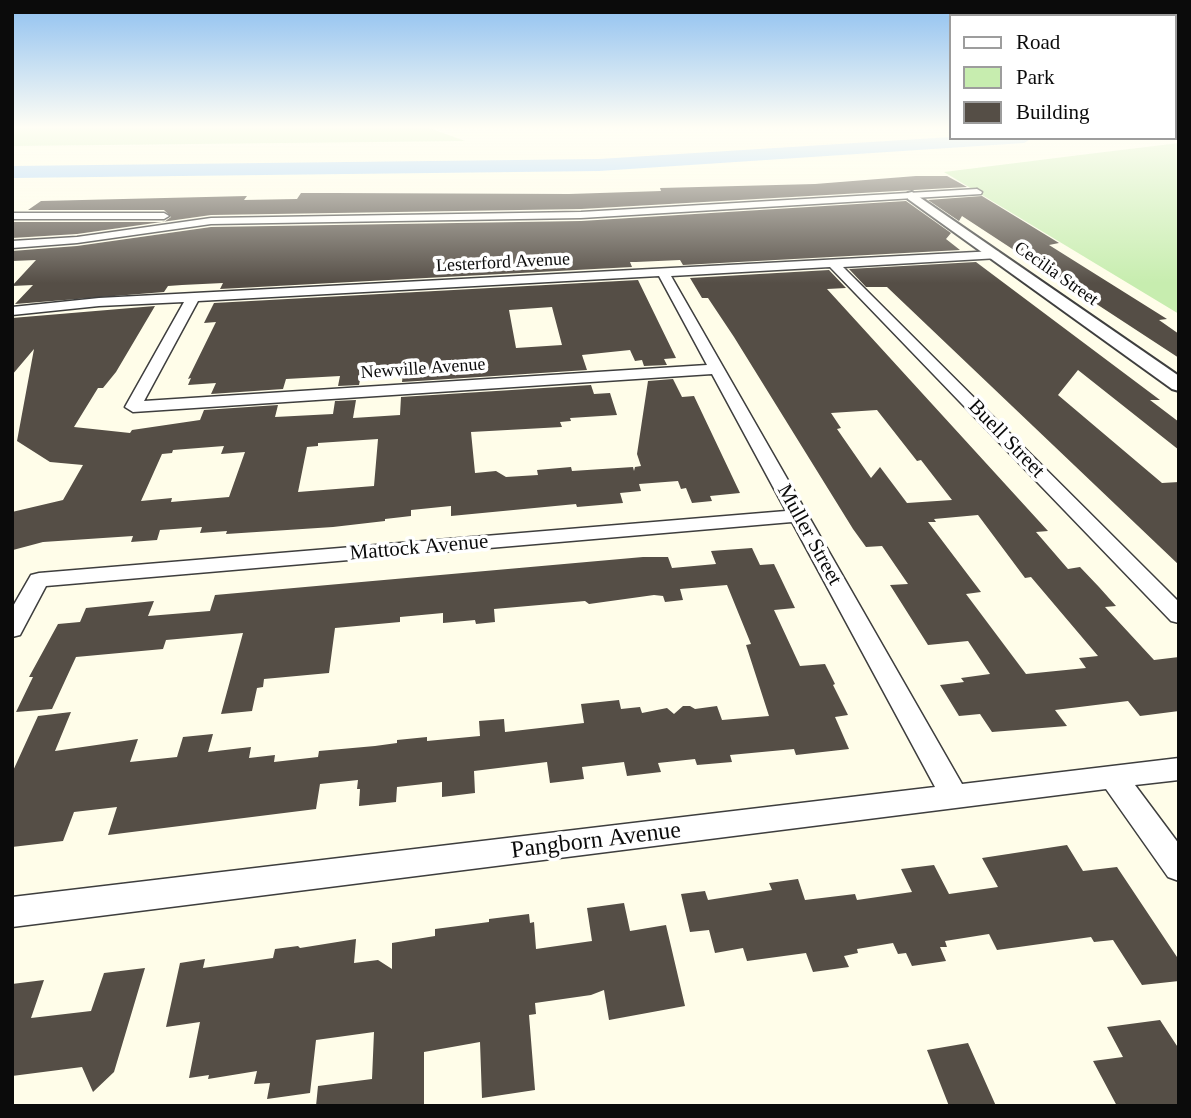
<!DOCTYPE html>
<html>
<head>
<meta charset="utf-8">
<style>
	body { margin:0 }
	#map { position:relative; width:1191px; height:1118px; overflow:hidden; background:#fffde9; font-family:"Times New Roman",serif }
	canvas { display:block }
	.frame { position:absolute; inset:0; border:14px solid #0b0b0b; pointer-events:none }
	.legend { position:absolute; left:949px; top:14px; width:228px; height:126px; box-sizing:border-box; background:#fff; border:2px solid #9d9d9d; margin:0; padding:9px 12px; list-style:none; font-size:21px; color:#0b0b0b }
	.legend li { display:flex; align-items:center; gap:14px; height:35px }
	.legend b { width:35px; border:2px solid #9d9d9d }
</style>
</head>
<body>
<div id="map">
<canvas width="1191" height="1118"></canvas>
<div class="frame"></div>
<ul class="legend">
<li><b style="height:9px;background:#fff"></b>Road</li>
<li><b style="height:19px;background:#c7edaf"></b>Park</li>
<li><b style="height:19px;background:#554e46"></b>Building</li>
</ul>
</div>
<script>
const ctx = document.querySelector('canvas').getContext('2d');
ctx.lineJoin = 'round';
function fillPath(path, color) { ctx.fillStyle = color; ctx.fill(path, 'evenodd'); }
const poly = rows => new Path2D(rows.map(r => 'M' + r).join(''));
function strokePath(path, color, width, dash) { ctx.strokeStyle = color; ctx.lineWidth = width; ctx.lineCap = dash ? 'butt' : 'round'; ctx.setLineDash(dash || []); ctx.stroke(path); }
function drawText(font, color, halo, rows, align = 'center') {
  ctx.font = font + ' "Times New Roman",serif'; ctx.lineWidth = 7; ctx.setLineDash([]); ctx.textBaseline = 'middle'; ctx.strokeStyle = halo; ctx.fillStyle = color; for (const [text, x, y, turn = 0] of rows) {
    ctx.save(); ctx.translate(x, y); ctx.rotate((+turn || 0) * Math.PI / 180); ctx.textAlign = isNaN(turn) ? turn : align; if (halo) ctx.strokeText(text, 0, 0); ctx.fillText(text, 0, 0); ctx.restore();
  }
}
const green = poly([
	[12,126,424,126,465,141,12,146],
	[1179,143,1179,314,944,172,1080,155]
]);
const river = poly([
	[951,137,1032,138,1024,143,599,171,12,178,12,166,599,159,951,137]
]);
const building = poly([
	[916,176,947,176,967,187,581,209,211,215,77,234,12,238,12,222,164,222,171,217,164,210,28,210,41,201,247,196,244,200,297,199,301,193,334,193,569,194,661,191,660,188,815,184],
	[982,196,1059,243,1049,245,1167,319,1159,320,1179,334,1179,358,962,216,959,221,928,200],
	[906,201,951,233,946,239,960,250,683,265,680,260,636,262,630,262,632,267,220,289,223,283,182,285,168,286,164,292,15,304,33,285,12,286,36,260,12,261,12,251,77,246,211,227,581,221],
	[976,262,1160,400,1150,400,1179,422,1179,450,1078,370,1058,395,1162,483,1179,482,1179,565,887,287,866,287,849,269],
	[829,270,846,288,827,289,1048,531,1036,532,1068,569,1080,567,1099,587,1116,606,1105,607,1154,660,1179,657,1179,711,1140,716,1128,701,1055,710,1067,726,992,732,980,714,959,716,940,685,964,682,961,678,990,674,968,641,928,645,890,585,908,584,882,546,866,547,853,529,734,337,708,298,702,298,690,278],
	[877,410,917,461,921,460,952,500,907,503,880,467,871,478,837,429,841,428,831,413],
	[978,515,1025,578,1031,577,1098,656,1079,658,1086,668,1026,674,966,594,981,592,928,522,936,522,934,519],
	[638,280,676,358,664,359,667,365,644,366,642,360,635,361,630,350,582,355,587,370,402,382,403,373,361,375,359,385,338,386,340,376,286,379,283,389,211,394,216,383,188,385,191,378,188,379,216,322,204,323,214,303],
	[552,307,562,345,516,348,509,310],
	[155,306,116,372,103,388,98,388,74,427,130,433,132,430,200,420,204,410,278,405,275,417,333,414,335,401,356,400,353,418,400,415,401,397,591,385,594,394,610,393,617,415,570,418,571,421,560,422,562,427,471,432,475,473,496,471,506,477,538,475,537,470,571,467,572,471,633,467,634,471,635,467,641,466,637,454,648,381,673,379,682,397,694,396,740,493,710,496,712,501,692,503,686,488,681,489,678,481,639,484,641,491,620,493,623,503,577,507,576,504,451,516,451,506,411,510,411,516,385,519,385,521,333,527,226,534,227,531,200,533,202,527,160,530,157,540,131,542,133,536,43,542,13,550,12,512,63,500,83,465,50,462,17,441,34,349,12,375,12,318],
	[378,439,374,486,298,492,307,447,318,446,318,443],
	[224,446,221,454,245,452,229,497,171,502,172,498,141,501,162,454,172,453,173,450],
	[752,548,760,565,774,564,795,608,774,610,800,666,825,664,835,684,833,685,848,715,835,717,849,749,796,755,794,749,730,755,732,762,697,765,695,759,658,763,661,772,627,776,624,762,582,767,584,779,550,783,547,762,474,771,475,793,442,797,442,782,397,787,396,802,359,806,360,789,357,789,358,780,320,784,316,809,108,835,117,807,74,812,63,841,12,847,12,773,38,716,71,712,55,751,138,739,130,762,177,757,183,737,213,734,208,752,251,747,249,758,275,755,274,762,318,757,319,751,375,746,397,743,397,740,427,737,427,741,480,736,479,721,504,719,505,732,584,723,581,704,619,700,621,709,640,707,642,713,667,708,674,714,683,706,690,706,695,709,717,706,722,720,769,716,746,645,751,644,727,585,680,589,683,600,665,602,663,596,654,595,589,604,585,601,494,609,495,622,476,624,475,620,443,623,443,613,400,617,400,622,335,628,329,673,264,679,263,687,257,688,252,711,221,714,243,633,166,640,163,649,76,657,52,709,16,712,33,677,29,677,58,624,80,622,86,608,154,601,148,616,210,611,215,595,643,557,668,557,672,568,716,564,711,551],
	[1067,845,1083,871,1117,867,1179,960,1179,981,1142,985,1113,940,1094,942,1091,937,997,950,989,934,945,941,947,947,940,947,946,961,912,966,906,953,898,954,893,943,857,949,858,953,844,956,849,967,813,972,806,953,747,961,743,948,715,953,709,930,690,932,681,894,705,891,708,900,772,890,769,883,798,879,805,900,855,894,857,900,912,892,901,869,934,865,949,894,998,887,982,858],
	[624,903,630,931,666,925,685,1006,609,1020,604,990,591,995,535,1003,536,1014,529,1015,535,1090,482,1098,480,1042,424,1052,424,1106,316,1106,318,1086,372,1079,374,1032,316,1040,310,1093,267,1099,270,1083,254,1084,257,1071,208,1079,209,1075,189,1078,200,1022,166,1027,180,963,205,959,203,968,273,958,275,949,298,946,300,948,356,939,354,963,378,960,392,969,392,943,435,936,435,929,489,922,489,919,529,914,530,923,534,922,536,949,592,941,587,908],
	[145,968,114,1072,93,1092,82,1067,12,1076,12,984,44,980,31,1018,91,1011,104,973],
	[1160,1020,1179,1049,1179,1106,1117,1106,1093,1061,1123,1057,1107,1027],
	[968,1043,996,1106,949,1106,927,1050]
]);
const minor = poly([
	[977,189,982,192,981,194,581,218,211,224,77,243,12,248,12,241,77,237,211,218,581,212,977,189],
	[12,213,164,213,169,216,164,219,12,219,12,213],
	[995,251,999,252,999,258,843,267,1179,602,1179,623,1171,621,830,267,671,276,962,784,1179,758,1179,780,1135,785,1179,844,1179,881,1168,877,1106,789,12,927,12,897,935,787,792,522,46,586,20,635,12,637,12,608,31,575,39,573,786,511,712,374,133,412,125,407,184,302,99,306,12,315,12,307,99,298,995,251],
	[659,276,707,365,144,401,198,301,659,276]
]);
const tertiary = poly([
	[912,192,1179,376,1179,391,1172,389,908,199,908,193,912,192]
]);
const farStreetnames = [
	["Lesterford Avenue",503,263,-3],
	["Cecilia Street",1056,274,35],
	["Newville Avenue",423,369,-4]
];
const streetNames = [
	["Buell Street",1006,439,46],
	["Muller Street",809,535,61],
	["Mattock Avenue",419,548,-5]
];
const nearStreetnames = [
	["Pangborn Avenue",596,841,-7]
];
fillPath(green, '#c7edaf');
fillPath(river, '#a7d2fd');
fillPath(building, '#554e46');
strokePath(minor, '#3e3e3e', 3);
strokePath(tertiary, '#3e3e3e', 4);
fillPath(minor, '#fff');
fillPath(tertiary, '#fff');
const sky = ctx.createLinearGradient(0, 0, 0, 283);
sky.addColorStop(0, '#8ec0f0');
sky.addColorStop(0.45, '#fffef5');
sky.addColorStop(1, '#fffef500');
ctx.fillStyle = sky;
ctx.fillRect(0, 0, 1191, 283);
drawText('18px', '#0b0b0b', '#fff', farStreetnames);
drawText('21px', '#0b0b0b', '#fff', streetNames);
drawText('24px', '#0b0b0b', '#fff', nearStreetnames);
</script>
</body>
</html>
